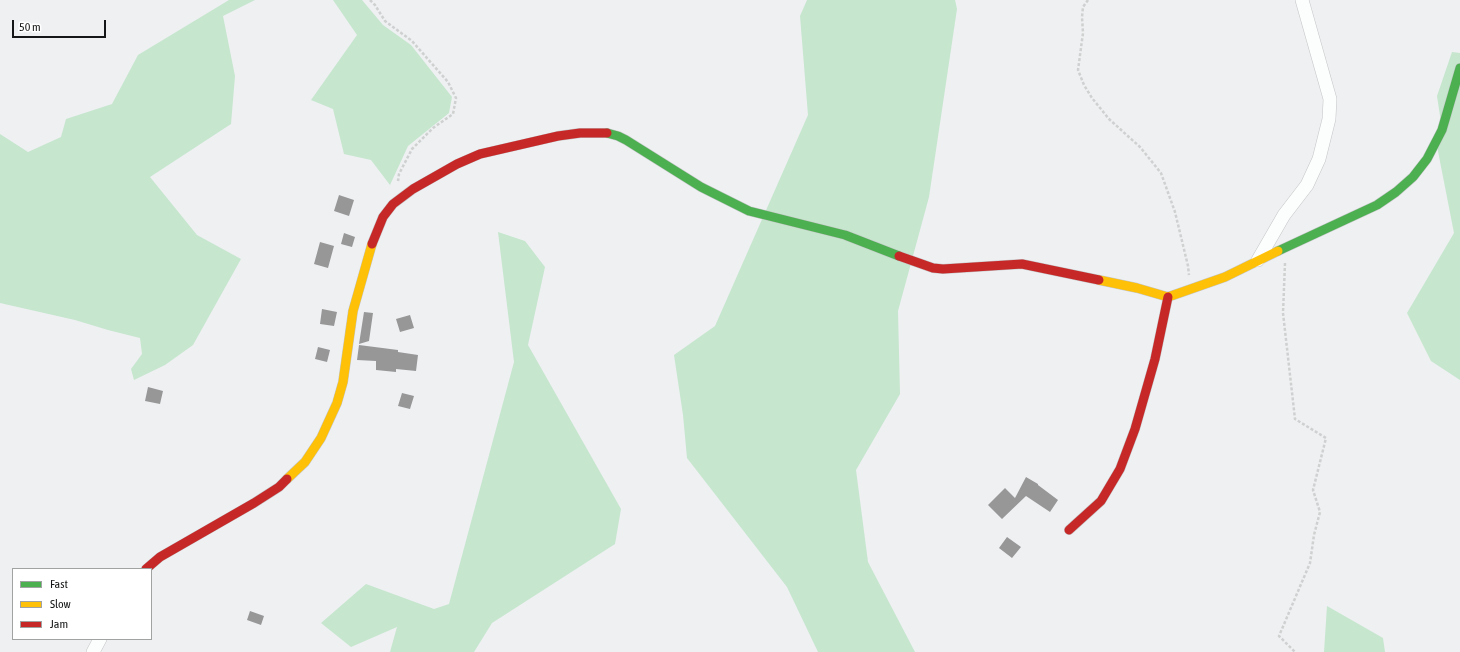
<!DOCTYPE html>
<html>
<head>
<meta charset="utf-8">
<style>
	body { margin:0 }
	#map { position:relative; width:1460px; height:652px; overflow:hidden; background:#eef0f2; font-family:"Asap Condensed",sans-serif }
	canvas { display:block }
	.legend { position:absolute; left:12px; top:568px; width:140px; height:72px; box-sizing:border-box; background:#fff; border:1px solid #a1a2a2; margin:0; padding:5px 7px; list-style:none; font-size:12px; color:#151617 }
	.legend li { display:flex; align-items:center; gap:8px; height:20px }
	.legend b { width:20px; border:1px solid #a1a2a2 }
	.scale { position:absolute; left:12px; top:20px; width:94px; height:18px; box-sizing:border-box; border:2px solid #151617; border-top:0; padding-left:5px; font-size:12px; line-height:14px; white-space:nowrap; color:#151617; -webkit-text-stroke:3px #fff; paint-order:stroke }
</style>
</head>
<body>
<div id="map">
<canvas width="1460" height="652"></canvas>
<ul class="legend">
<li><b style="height:5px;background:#4caf50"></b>Fast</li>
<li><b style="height:5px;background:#ffc107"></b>Slow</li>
<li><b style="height:5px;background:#c62828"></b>Jam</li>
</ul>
<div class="scale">50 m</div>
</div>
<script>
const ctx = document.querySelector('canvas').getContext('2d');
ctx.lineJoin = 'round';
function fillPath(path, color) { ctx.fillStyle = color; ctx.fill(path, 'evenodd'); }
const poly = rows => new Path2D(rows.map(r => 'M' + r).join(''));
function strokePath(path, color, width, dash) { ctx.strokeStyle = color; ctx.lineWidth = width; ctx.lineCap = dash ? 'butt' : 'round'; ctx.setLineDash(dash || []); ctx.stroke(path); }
const green = poly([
	[229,0,255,0,223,16,235,76,231,124,150,177,197,235,241,259,193,345,165,365,134,380,131,369,142,354,140,338,108,330,75,320,0,303,0,134,28,152,61,137,66,119,112,104,138,55],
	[333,0,362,0,383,25,411,45,452,97,449,113,408,146,390,185,371,160,344,154,333,109,311,100,357,35],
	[807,0,955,0,957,9,929,197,898,311,900,394,856,470,868,562,915,652,818,652,787,587,687,458,683,415,674,355,715,326,808,115,800,16],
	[1452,52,1460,53,1460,380,1431,361,1407,313,1454,233,1436,141,1442,129,1437,96],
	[498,232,525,241,545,267,528,345,621,509,615,544,492,623,474,652,390,652,397,627,351,647,321,623,366,584,434,609,449,604,514,362],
	[1327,606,1383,638,1385,652,1324,652]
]);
const building = poly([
	[339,195,354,200,349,216,334,211],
	[344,233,355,237,352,247,341,244],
	[320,242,334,246,328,268,314,264],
	[322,309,337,312,334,326,320,324],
	[364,312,373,313,369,341,359,344],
	[410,315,414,328,400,332,396,319],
	[359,345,398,350,398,352,418,355,416,371,396,369,396,372,376,370,376,361,357,360],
	[318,347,330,350,327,362,315,359],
	[148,387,163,391,160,404,145,401],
	[402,393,414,396,410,409,398,406],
	[1026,477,1038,484,1038,485,1058,500,1050,512,1026,496,1002,519,988,505,1005,488,1015,498],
	[1007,537,1021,547,1012,558,999,548],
	[250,611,264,616,261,625,247,620]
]);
const path = poly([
	[370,0,375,5,385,21,412,41,448,82,456,98,453,114,433,128,412,149,399,174,398,181],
	[1088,0,1083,7,1082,17,1083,33,1078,70,1084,85,1092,98,1109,119,1140,147,1161,173,1175,212,1188,266,1189,275],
	[1285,263,1283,313,1295,419,1326,438,1313,490,1320,512,1314,535,1310,563,1279,636,1295,652]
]);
const street = poly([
	[1258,260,1284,215,1307,185,1319,159,1329,119,1330,99,1302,0],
	[93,652,100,639]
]);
const fast = poly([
	[607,133,618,136,626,140,701,187,749,211,845,235,899,256],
	[1278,251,1377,205,1396,192,1413,177,1427,159,1442,130,1460,68]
]);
const slow = poly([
	[1099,280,1137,288,1168,297,1225,277,1278,251],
	[287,479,305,462,321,438,337,403,343,382,353,311,372,244]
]);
const jam = poly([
	[372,244,383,217,393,204,413,189,457,164,480,154,558,136,580,133,607,133],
	[899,256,933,268,943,269,1022,264,1099,280],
	[1069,530,1101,501,1120,469,1135,429,1155,359,1168,297],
	[146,569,160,557,254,503,279,487,287,479]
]);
fillPath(green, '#c6e6ce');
fillPath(building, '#979798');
strokePath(street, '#c3c5c6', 14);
strokePath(fast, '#c3c5c6', 10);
strokePath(slow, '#c3c5c6', 10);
strokePath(jam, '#c3c5c6', 10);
strokePath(path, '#cfd0d0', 2.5, [3, 2]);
strokePath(street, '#fcfdfd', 13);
strokePath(fast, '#4caf50', 9);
strokePath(slow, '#ffc107', 9);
strokePath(jam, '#c62828', 9);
</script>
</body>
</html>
